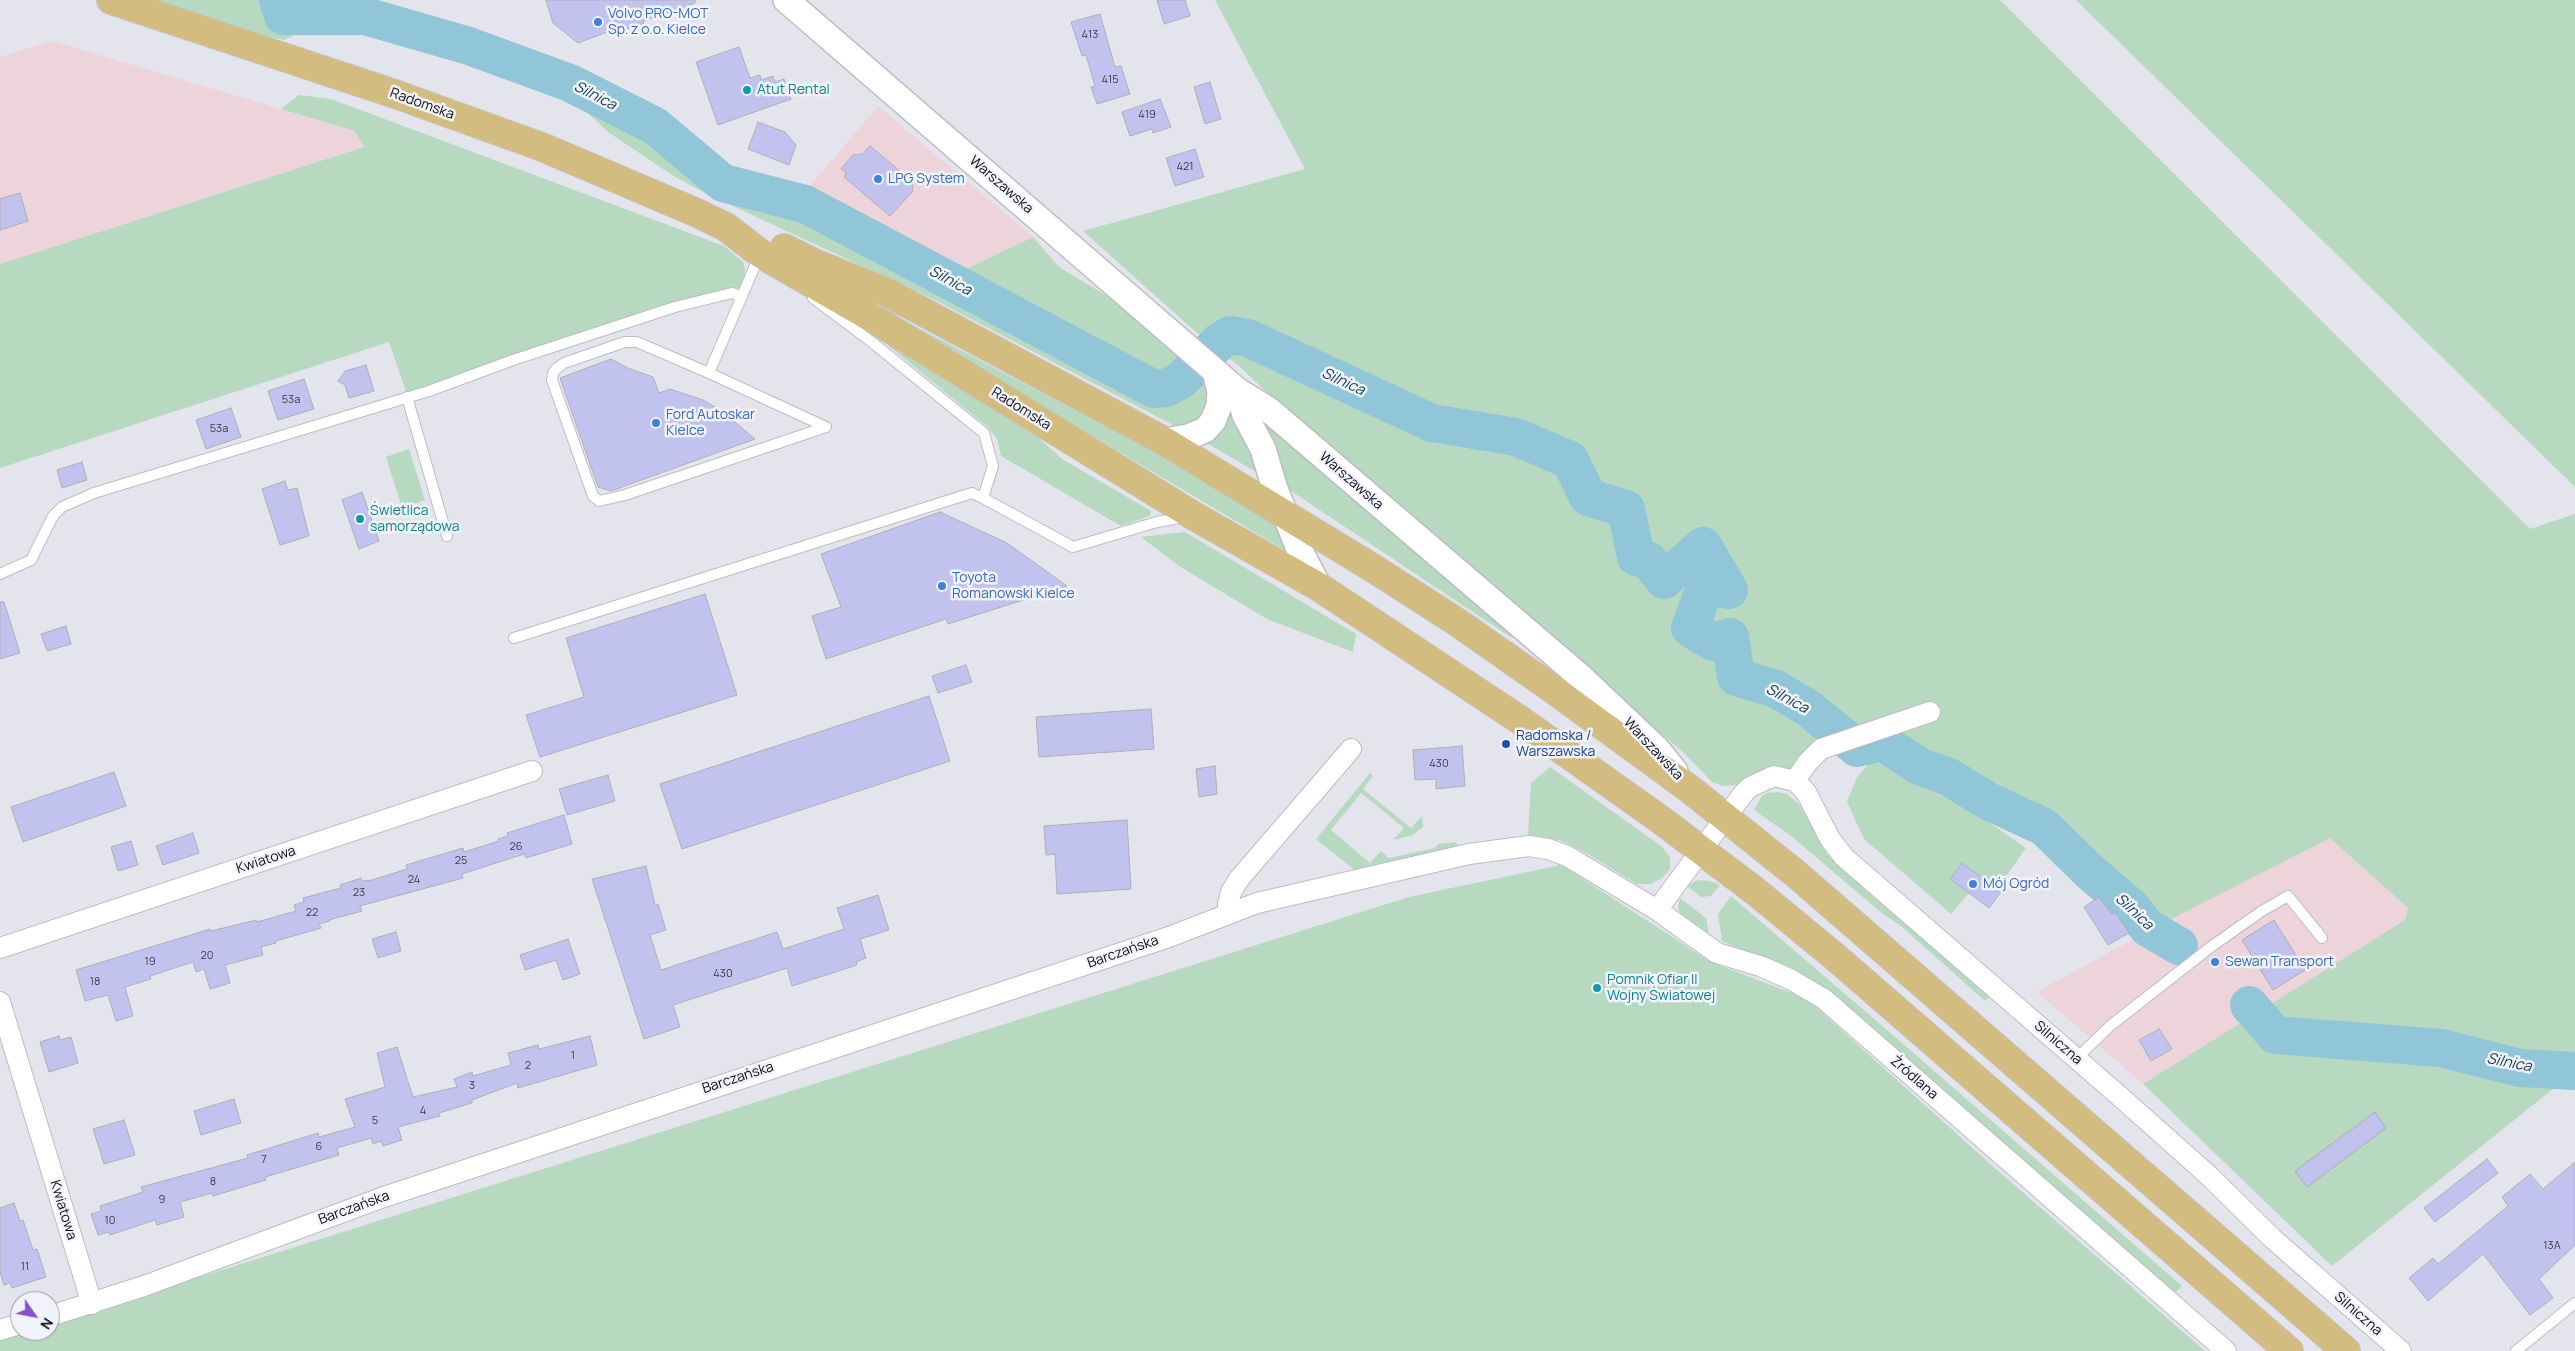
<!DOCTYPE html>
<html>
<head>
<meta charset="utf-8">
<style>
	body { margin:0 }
	#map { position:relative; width:2575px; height:1351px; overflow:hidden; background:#e4e4ed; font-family:Manrope,sans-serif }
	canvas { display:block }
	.north { position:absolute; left:10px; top:1291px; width:50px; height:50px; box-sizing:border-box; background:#f1f2fa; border:1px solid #97979d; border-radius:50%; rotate:123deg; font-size:14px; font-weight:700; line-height:20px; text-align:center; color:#0f0f12 }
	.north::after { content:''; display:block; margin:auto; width:18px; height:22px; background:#8653cb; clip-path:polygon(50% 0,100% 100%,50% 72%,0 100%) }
</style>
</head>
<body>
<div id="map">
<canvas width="2575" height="1351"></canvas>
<div class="north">N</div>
</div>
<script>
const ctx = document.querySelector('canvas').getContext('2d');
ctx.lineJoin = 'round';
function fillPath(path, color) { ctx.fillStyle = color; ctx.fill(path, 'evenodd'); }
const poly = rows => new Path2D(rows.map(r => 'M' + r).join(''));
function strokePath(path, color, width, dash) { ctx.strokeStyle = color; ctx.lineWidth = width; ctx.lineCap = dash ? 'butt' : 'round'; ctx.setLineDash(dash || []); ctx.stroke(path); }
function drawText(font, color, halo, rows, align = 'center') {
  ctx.font = font + ' Manrope,sans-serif'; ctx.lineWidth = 5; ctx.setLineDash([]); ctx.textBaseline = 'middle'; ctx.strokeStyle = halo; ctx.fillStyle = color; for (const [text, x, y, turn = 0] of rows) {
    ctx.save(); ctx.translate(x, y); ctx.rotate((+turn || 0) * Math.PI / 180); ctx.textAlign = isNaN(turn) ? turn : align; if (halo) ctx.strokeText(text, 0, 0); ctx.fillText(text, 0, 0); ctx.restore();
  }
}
const industrial = poly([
	[52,41,355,131,364,147,0,264,0,57],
	[878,106,1033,237,960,272,812,197,808,188],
	[2330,837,2408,908,2405,920,2143,1084,2037,992,2148,931]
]);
const green = poly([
	[157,0,328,0,331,5,327,25,304,31,284,40,228,28],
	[1215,0,2000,0,2530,529,2575,514,2575,1079,2569,1076,2332,1266,2143,1084,2405,920,2408,908,2330,838,2148,931,2085,876,2029,836,1869,751,1860,737,1794,769,1774,768,1757,772,1737,785,1723,786,1712,782,1684,753,1288,412,1238,365,1197,333,1083,231,1305,169],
	[2076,0,2575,0,2575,487],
	[574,88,596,94,637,112,687,140,718,165,763,185,812,197,960,272,1033,237,1059,267,1107,296,1177,354,1178,359,1206,384,1209,394,1206,408,1196,421,1187,425,1173,425,931,298,709,195,675,177,608,132,576,102],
	[299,95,331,99,724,246,744,263,746,286,408,397,389,342,0,468,0,264,364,147,355,131,281,109],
	[907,322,1145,447,1236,498,1272,522,1281,532,1288,552,905,325],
	[883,341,1005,413,1039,438,1062,459,1151,511,1150,516,1121,526,1001,456,997,439,989,428],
	[1230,409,1240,422,1261,475,1205,442,1217,436,1225,422],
	[1259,417,1510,632,1512,638,1285,487],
	[409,449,425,500,402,508,386,457],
	[1185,532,1356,634,1353,652,1267,619,1179,566,1141,537],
	[1872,760,1971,810,2026,848,1997,889,1962,863,1950,879,1969,893,1951,914,1864,839,1847,802,1857,777],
	[1550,767,1661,846,1670,857,1670,869,1662,878,1651,884,1637,884,1586,853,1559,840,1528,837,1531,783],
	[1370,773,1373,776,1363,789,1411,828,1422,816,1423,827,1413,835,1393,840,1404,828,1361,793,1331,830,1370,863,1381,851,1389,858,1435,848,1438,844,1456,842,1458,846,1356,871,1316,839],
	[1778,792,1787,794,1799,804,1827,854,1989,997,1985,1001,1901,926,1883,914,1791,836,1754,810,1761,797,1767,793],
	[1561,865,1711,962,1807,999,1989,1163,2205,1351,0,1351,0,1340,28,1331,50,1331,50,1324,1409,897],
	[1698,880,1710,881,1720,885,1711,896,1701,897,1687,886],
	[1731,896,1880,1024,2182,1286,2175,1293,2074,1206,1763,959,1722,941,1718,914],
	[1680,898,1706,918,1710,939,1680,914,1678,907]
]);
const river = poly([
	[278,0,283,16,365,16,469,46,570,83,655,126,723,183,805,204,1154,389,1166,388,1181,380,1220,341,1230,335,1248,338,1432,423,1516,437,1570,460,1588,497,1626,509,1636,557,1649,561,1664,580,1703,546,1729,590,1705,587,1690,628,1713,642,1730,637,1736,677,1776,689,1808,708,1857,748,1882,742,1919,766,1949,777,1988,801,2044,827,2089,871,2131,907,2148,928,2179,946],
	[2249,1005,2275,1035,2441,1048,2520,1068,2575,1071]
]);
const building = poly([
	[546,0,695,0,695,3,643,21,644,23,609,35,607,32,578,43,553,23,546,0],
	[1157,0,1185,0,1190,16,1164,24,1157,0],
	[1100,14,1115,67,1121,66,1130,94,1097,104,1091,87,1095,86,1086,55,1082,56,1071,22,1100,14],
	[739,47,750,78,760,75,761,80,773,76,775,82,784,79,791,99,718,125,696,62,739,47],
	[1210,82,1221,119,1205,124,1194,87,1210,82],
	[1160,99,1171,127,1153,133,1152,129,1130,136,1122,112,1160,99],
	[758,122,785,132,796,145,789,165,748,149,758,122],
	[870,146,912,181,913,191,890,216,844,177,846,173,841,169,853,155,863,154,870,146],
	[1195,149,1204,177,1175,186,1166,158,1195,149],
	[20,193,28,221,0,230,0,199,20,193],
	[611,359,628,368,653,377,659,393,670,389,703,400,722,411,755,439,611,491,598,487,560,378,611,359],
	[366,365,374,391,349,398,345,385,338,381,345,371,366,365],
	[304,379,314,409,278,420,268,391,304,379],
	[231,408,241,437,206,449,196,420,231,408],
	[82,462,87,480,62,488,57,470,82,462],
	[285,481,288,490,297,488,309,536,280,545,262,489,285,481],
	[362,492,379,541,359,549,342,500,362,492],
	[940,512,1007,543,1067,586,948,624,946,619,826,659,812,616,841,607,821,554,940,512],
	[705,594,737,695,540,757,526,715,584,697,566,638,705,594],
	[0,602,4,602,20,653,0,659,0,602],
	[66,626,71,644,47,651,41,634,66,626],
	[966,665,972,682,938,693,932,676,966,665],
	[929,696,950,761,682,849,660,784,929,696],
	[1151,709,1154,749,1039,757,1036,717,1151,709],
	[1462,746,1465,786,1436,789,1436,779,1415,780,1413,750,1462,746],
	[1215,766,1217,794,1199,797,1196,769,1215,766],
	[114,772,126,806,23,842,11,807,114,772],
	[608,775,615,801,567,815,559,789,608,775],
	[564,815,572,844,526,858,524,854,462,874,463,878,360,906,362,911,329,920,330,921,319,924,321,928,276,941,276,943,261,947,263,955,225,965,230,983,210,989,204,969,196,972,193,962,150,976,151,979,125,987,133,1016,116,1021,108,995,85,1001,76,970,210,929,211,931,256,920,257,922,296,911,294,905,304,902,303,898,341,888,340,885,361,878,362,881,372,880,407,869,406,865,463,848,464,852,499,841,498,839,508,836,507,833,564,815],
	[1127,820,1131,889,1057,894,1055,854,1046,855,1044,826,1127,820],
	[193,833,199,853,163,865,156,846,193,833],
	[131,841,138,865,118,871,111,847,131,841],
	[1962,863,2001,892,1989,908,1950,879,1962,863],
	[646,866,655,905,658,904,666,930,650,935,661,970,777,932,783,949,844,929,837,908,878,895,889,930,860,939,866,958,856,962,857,965,792,986,787,968,673,1005,680,1027,644,1039,592,879,646,866],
	[2099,897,2112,914,2115,912,2129,933,2108,945,2084,907,2099,897],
	[2274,920,2305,970,2273,990,2242,940,2274,920],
	[396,932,401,951,378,958,372,939,396,932],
	[568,939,580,974,563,980,556,960,525,970,520,955,568,939],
	[2159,1029,2172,1049,2151,1061,2139,1040,2159,1029],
	[59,1036,60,1040,71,1037,78,1063,49,1072,40,1042,59,1036],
	[590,1036,597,1065,518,1088,517,1083,472,1100,472,1103,439,1113,440,1116,398,1127,402,1140,383,1146,381,1141,373,1144,371,1138,337,1148,339,1155,265,1177,266,1180,213,1196,212,1193,180,1202,184,1217,157,1225,155,1220,110,1235,109,1232,98,1235,91,1214,101,1211,100,1206,143,1192,141,1187,248,1158,247,1155,318,1133,319,1137,355,1127,345,1099,385,1087,377,1053,397,1047,413,1097,457,1087,454,1079,472,1072,473,1076,511,1065,508,1053,538,1045,539,1049,590,1036],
	[234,1099,241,1123,201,1135,194,1111,234,1099],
	[2375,1112,2386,1128,2307,1187,2295,1171,2375,1112],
	[124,1120,135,1155,104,1164,93,1129,124,1120],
	[2487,1159,2498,1173,2435,1222,2424,1208,2487,1159],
	[2575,1162,2575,1245,2539,1279,2553,1298,2530,1315,2483,1254,2428,1301,2409,1278,2433,1258,2438,1264,2508,1206,2502,1197,2530,1174,2543,1189,2575,1162],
	[14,1203,20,1221,23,1220,33,1250,37,1249,46,1277,12,1288,10,1283,4,1285,0,1272,0,1208,14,1203]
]);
const service = poly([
	[813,298,873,343,984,433,993,466,983,498,1073,547,1157,522,1185,517],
	[709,373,637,342,625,342,564,363,556,369,553,373,552,380,593,496,599,501,625,495,826,427,709,373,760,254],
	[407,397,447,536],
	[0,574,31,560,53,516,62,507,94,493,429,391,513,360,675,307,732,293,742,297],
	[514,638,972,493,983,498],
	[2076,1059,2110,1026,2212,946,2262,911,2288,896,2322,938],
	[2516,1351,2575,1303]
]);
const minor = poly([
	[1795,781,1807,763,1821,749,1930,712],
	[1657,910,1743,794,1750,787,1774,776,1795,781,1806,792,1830,839,1844,857,2116,1093,2207,1174,2272,1238,2401,1351],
	[1229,914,1228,904,1231,892,1239,879,1351,749],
	[0,948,532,771],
	[0,1002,92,1304],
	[50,1316,144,1286,381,1198,1169,937,1257,903,1469,854,1529,846,1548,849,1567,856,1657,910,1717,953,1760,966,1790,979,1824,999,2226,1351],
	[0,1330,20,1324]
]);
const tertiary = poly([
	[786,0,1238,391,1269,410,1582,678,1658,750,1675,771],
	[1238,391,1245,415,1263,449,1275,489,1299,549,1319,587],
	[1164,441,1188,437,1205,430,1213,421,1219,406,1220,392,1215,371]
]);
const primary = poly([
	[111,0,395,94,542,147,695,212,726,227,761,254,884,325,1194,516,1319,587,1520,720,1661,820,1755,891,1834,956,2289,1351],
	[784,248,814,263,886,292,1164,441,1376,570,1460,624,1554,690,1691,790,1796,874,2346,1351]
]);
const markers = [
	[598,22,5,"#3f7fe0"],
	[747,90,5,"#0f9aa8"],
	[878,179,5,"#3f7fe0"],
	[656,423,5,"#3f7fe0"],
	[360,519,5,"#0f9aa8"],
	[942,586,5,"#3f7fe0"],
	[1506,744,5,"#1a4fb4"],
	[1973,884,5,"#3f7fe0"],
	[2215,962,5,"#3f7fe0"],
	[1597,988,5,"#0f9aa8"]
];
const numberNames = [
	["413",1090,35],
	["415",1110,80],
	["419",1147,115],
	["421",1185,167],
	["53a",291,400],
	["53a",219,429],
	["430",1439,764],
	["26",516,847],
	["25",461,861],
	["24",414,880],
	["23",359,893],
	["22",312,913],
	["20",207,956],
	["19",150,962],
	["430",723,974],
	["18",95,982],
	["1",573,1056],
	["2",528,1066],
	["3",472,1086],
	["4",423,1111],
	["5",375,1121],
	["6",319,1147],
	["7",264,1160],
	["8",213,1182],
	["9",162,1200],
	["10",110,1221],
	["13A",2552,1246],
	["11",25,1267]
];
const shopNames = [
	["Volvo PRO-MOT",608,14],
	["Sp. z o.o. Kielce",608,30],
	["LPG System",888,179],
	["Ford Autoskar",666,415],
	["Kielce",666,431],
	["Toyota",952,578],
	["Romanowski Kielce",952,594],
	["Mój Ogród",1983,884],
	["Sewan Transport",2225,962]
];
const cultureNames = [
	["Atut Rental",757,90],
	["Świetlica",370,511],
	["samorządowa",370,527],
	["Pomnik Ofiar II",1607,980],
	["Wojny Światowej",1607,996]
];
const streetNames = [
	["Radomska",422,104,20],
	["Warszawska",1001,185,41],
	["Radomska",1021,409,32],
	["Warszawska",1351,481,41],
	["Warszawska",1653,749,47],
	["Kwiatowa",266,860,-18],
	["Barczańska",1123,952,-19],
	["Silniczna",2058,1043,41],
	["Barczańska",738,1078,-18],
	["Źródlana",1914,1078,41],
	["Barczańska",354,1208,-20],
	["Kwiatowa",63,1210,73],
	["Silniczna",2358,1314,41]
];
const transitNames = [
	["Radomska /",1516,736],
	["Warszawska",1516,752]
];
const waterNames = [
	["Silnica",595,96,27],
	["Silnica",950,281,28],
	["Silnica",1343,382,25],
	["Silnica",1787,699,28],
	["Silnica",2134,912,43],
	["Silnica",2509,1063,11]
];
fillPath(industrial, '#edd4db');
fillPath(green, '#b6d9c0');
strokePath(river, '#91c6d8', 38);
fillPath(building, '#c1c2ed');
strokePath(building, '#afafb7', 1);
strokePath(service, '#bcbcc5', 12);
strokePath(minor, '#bcbcc5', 22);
strokePath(tertiary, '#bcbcc5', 28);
strokePath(primary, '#c5c5c6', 30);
strokePath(service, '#fff', 10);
strokePath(minor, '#fff', 20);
strokePath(tertiary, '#fff', 25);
strokePath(primary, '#d3bc80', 28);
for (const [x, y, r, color] of markers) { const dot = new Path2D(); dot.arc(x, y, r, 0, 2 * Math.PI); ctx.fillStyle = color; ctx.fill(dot); strokePath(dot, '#f1f2fa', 2); }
drawText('11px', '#3c3c49', null, numberNames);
drawText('14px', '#366cbe', '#f1f2fa', shopNames, 'left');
drawText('14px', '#0d838f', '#f1f2fa', cultureNames, 'left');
drawText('14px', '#0f0f12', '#f1f2fa', streetNames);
drawText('14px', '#164399', '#f1f2fa', transitNames, 'left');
drawText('italic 15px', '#144350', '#f1f2fa', waterNames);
</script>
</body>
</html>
